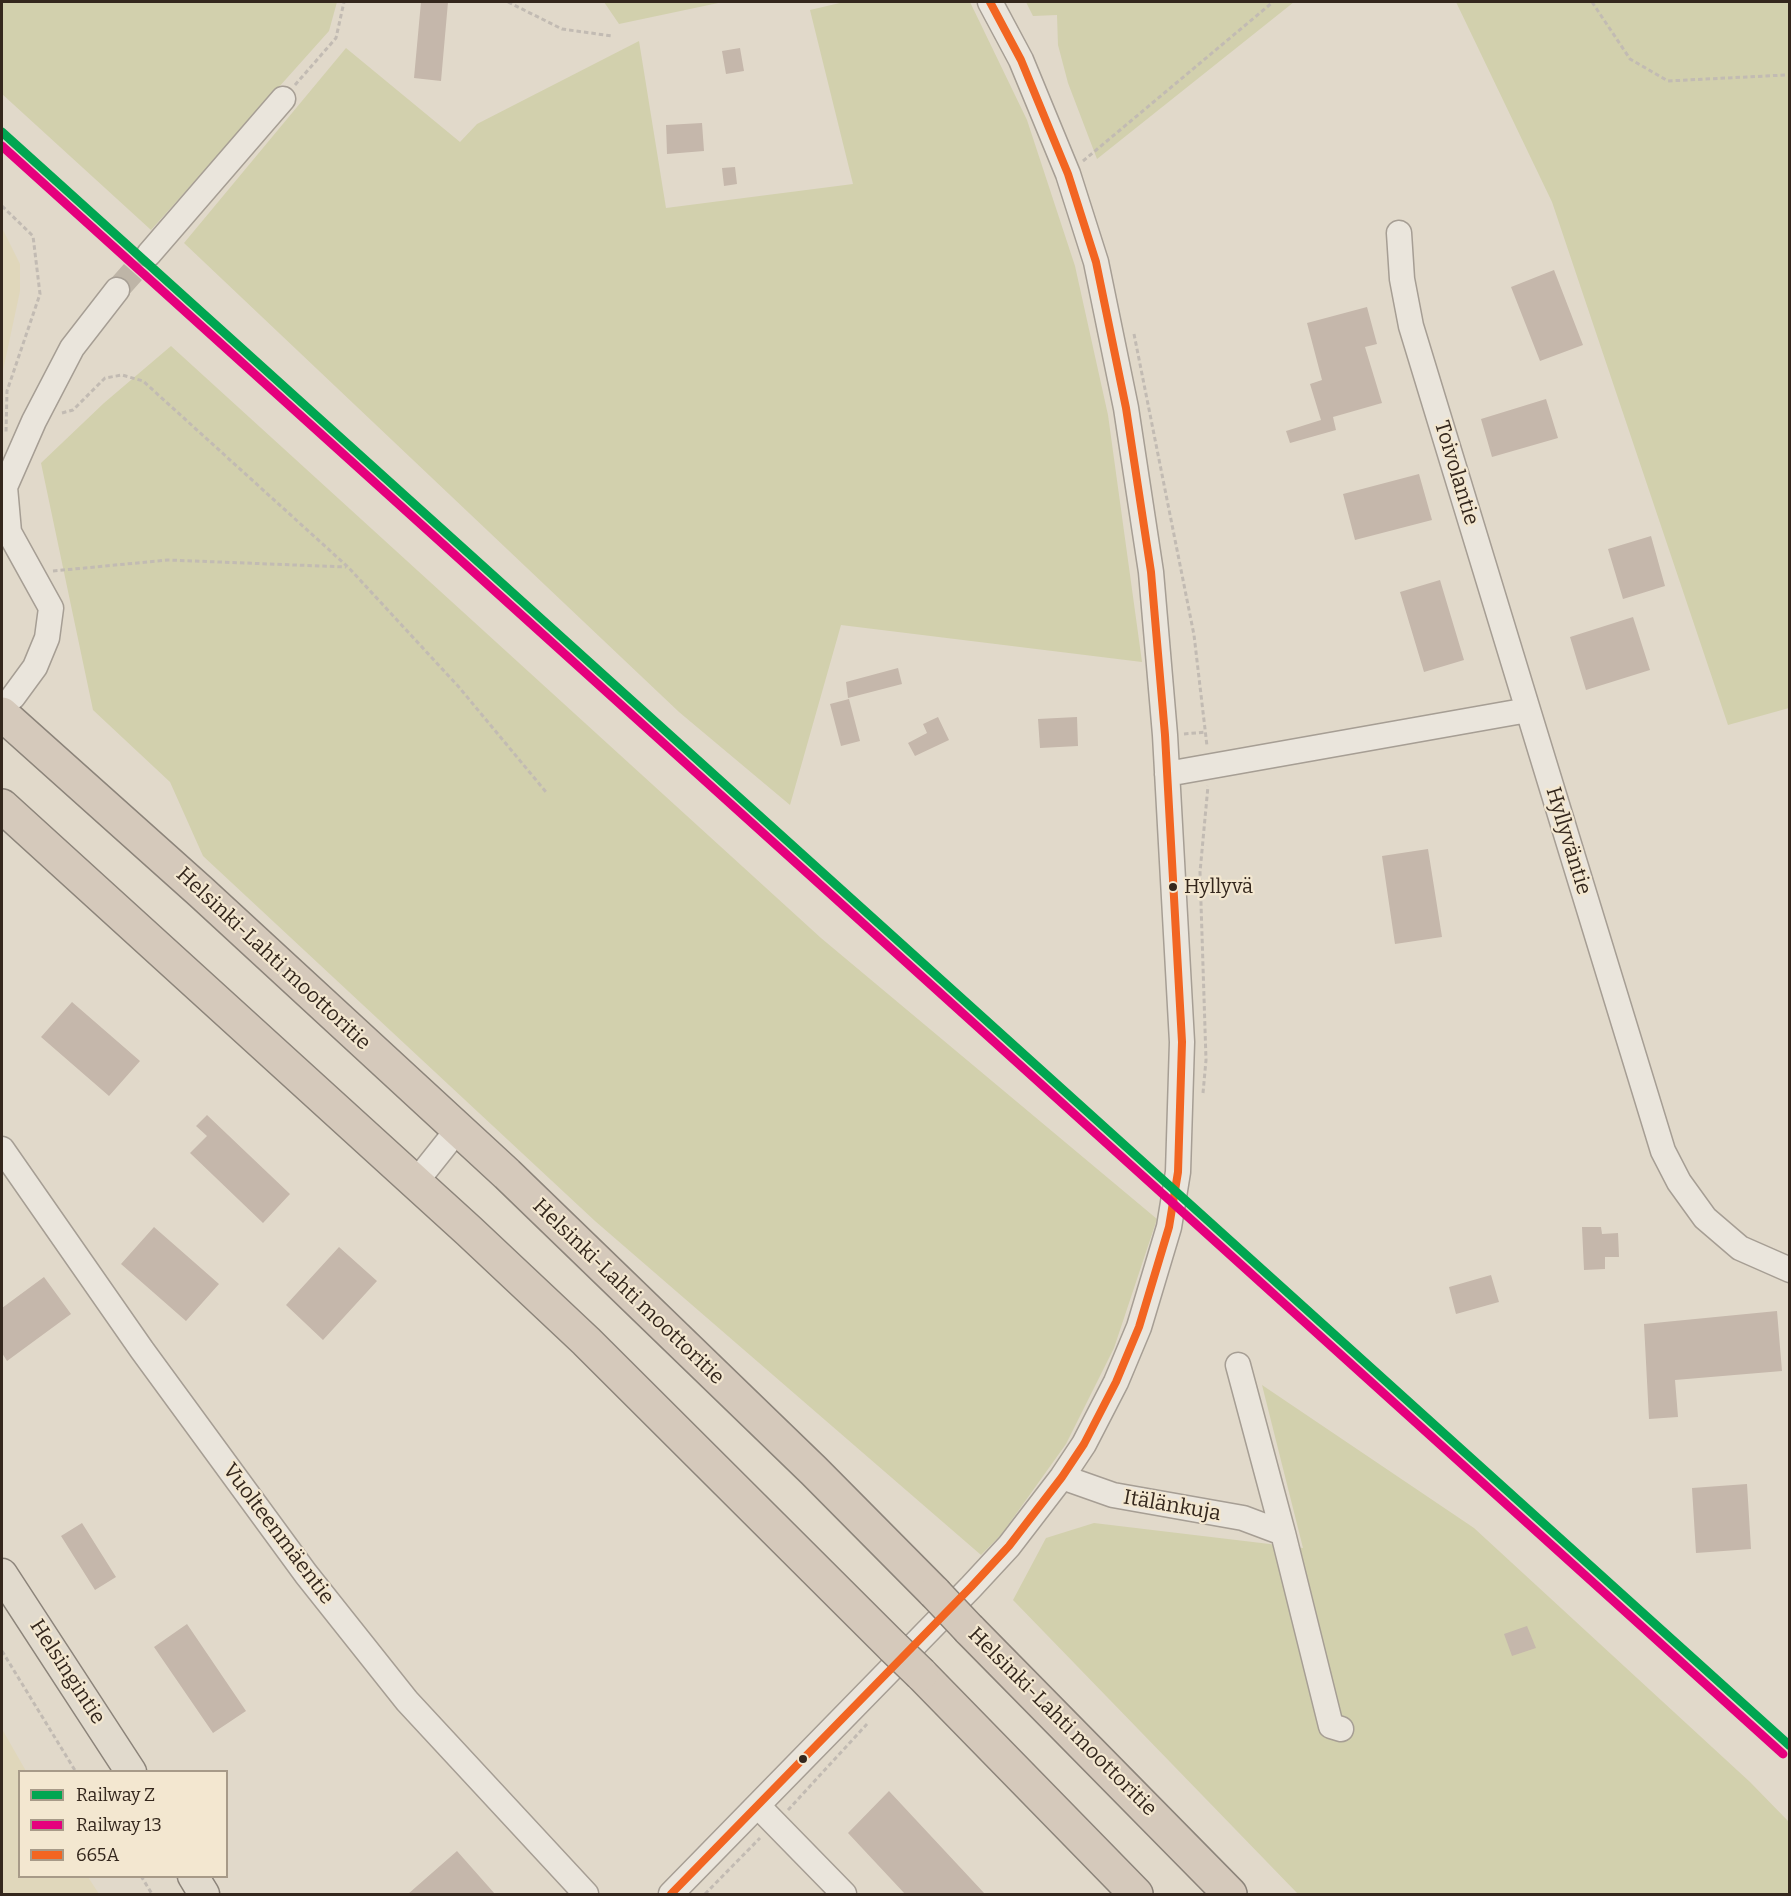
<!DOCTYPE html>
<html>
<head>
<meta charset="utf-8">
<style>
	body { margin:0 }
	#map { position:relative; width:1791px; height:1896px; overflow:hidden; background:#e1d9ca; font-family:Bitter,serif }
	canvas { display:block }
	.frame { position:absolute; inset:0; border:3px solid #34271d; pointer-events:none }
	.legend { position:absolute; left:18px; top:1770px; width:210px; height:108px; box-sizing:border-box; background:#f3e7d0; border:2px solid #a79a88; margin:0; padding:8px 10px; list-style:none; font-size:18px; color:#34271d }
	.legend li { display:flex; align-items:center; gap:12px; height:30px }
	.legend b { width:30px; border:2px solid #a79a88 }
</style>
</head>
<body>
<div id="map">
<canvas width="1791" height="1896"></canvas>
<div class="frame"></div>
<ul class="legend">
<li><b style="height:8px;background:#00a651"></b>Railway Z</li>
<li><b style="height:8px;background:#e5007d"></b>Railway 13</li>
<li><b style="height:8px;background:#f26522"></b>665A</li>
</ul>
</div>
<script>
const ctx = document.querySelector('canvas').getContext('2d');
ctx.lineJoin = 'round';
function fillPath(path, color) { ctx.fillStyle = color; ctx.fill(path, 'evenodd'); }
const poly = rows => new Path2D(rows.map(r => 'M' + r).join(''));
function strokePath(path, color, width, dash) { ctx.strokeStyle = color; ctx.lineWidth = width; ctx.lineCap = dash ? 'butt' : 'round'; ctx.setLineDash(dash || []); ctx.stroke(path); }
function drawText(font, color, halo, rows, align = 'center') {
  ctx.font = font + ' Bitter,serif'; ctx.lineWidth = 4.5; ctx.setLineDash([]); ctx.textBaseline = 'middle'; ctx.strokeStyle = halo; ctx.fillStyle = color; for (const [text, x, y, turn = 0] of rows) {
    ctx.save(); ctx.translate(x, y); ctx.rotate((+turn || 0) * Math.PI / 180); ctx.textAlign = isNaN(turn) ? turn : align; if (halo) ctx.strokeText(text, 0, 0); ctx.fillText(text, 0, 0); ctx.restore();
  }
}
const farmland = poly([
	[2,228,20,264,20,291,2,375],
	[2,1729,26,1771,20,1772,20,1876,88,1877,99,1894,2,1894]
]);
const green = poly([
	[2,2,337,2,329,31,151,230,2,94],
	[604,2,723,2,619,24],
	[844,2,970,2,1027,120,1075,266,1108,415,1142,662,841,625,790,805,679,712,184,243,346,48,460,142,477,124,639,41,666,208,853,184,810,10],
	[1026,2,1294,2,1097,159,1068,83,1058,45,1057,15,1033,16],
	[1456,2,1789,2,1789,708,1728,725,1552,202],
	[171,346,821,938,1157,1219,1114,1348,1066,1444,1001,1535,981,1555,595,1221,203,856,170,782,93,710,41,463,104,403],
	[1262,1385,1474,1528,1750,1782,1789,1822,1789,1894,1298,1894,1013,1600,1046,1538,1094,1523,1303,1548]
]);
const building = poly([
	[421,2,448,2,441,81,414,78],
	[740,48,744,71,726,74,722,51],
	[702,123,704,151,667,154,666,125],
	[735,167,737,184,724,186,722,168],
	[1554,270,1583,345,1540,361,1511,287],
	[1367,307,1377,344,1365,347,1382,403,1333,417,1336,430,1290,443,1286,431,1321,420,1310,384,1322,380,1307,323],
	[1546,399,1558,438,1492,457,1481,419],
	[1419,474,1432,520,1355,540,1343,494],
	[1651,536,1665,586,1623,599,1608,549],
	[1440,580,1464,660,1424,672,1400,592],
	[1633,617,1650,670,1586,690,1570,637],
	[898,668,902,684,848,698,846,682],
	[849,699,860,741,841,746,830,704],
	[938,717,949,740,915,756,908,743,927,733,923,724],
	[1077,717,1078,746,1040,748,1038,719],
	[1428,849,1442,937,1395,944,1382,856],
	[72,1002,140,1061,109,1096,41,1037],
	[207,1115,290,1194,263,1223,190,1153,207,1136,196,1126],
	[154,1227,219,1284,186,1321,121,1264],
	[1582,1227,1601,1227,1602,1234,1618,1233,1619,1257,1605,1257,1605,1269,1584,1270],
	[339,1247,377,1281,323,1340,286,1305],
	[1491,1275,1499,1302,1456,1314,1449,1287],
	[44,1277,71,1314,7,1361,2,1353,2,1308],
	[1777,1311,1782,1371,1675,1380,1678,1417,1649,1419,1644,1324],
	[1747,1484,1751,1549,1696,1553,1692,1488],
	[82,1523,116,1577,95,1590,61,1536],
	[187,1624,246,1711,213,1733,154,1647],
	[1527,1626,1536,1648,1512,1656,1504,1634],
	[889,1791,985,1894,905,1894,848,1833],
	[457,1851,495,1894,408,1894]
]);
const minorTunnel = poly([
	[117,290,149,254]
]);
const path = poly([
	[508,2,562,29,612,36],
	[1592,2,1630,59,1668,81,1785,75],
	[295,85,336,38,344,2],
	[1083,161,1273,2],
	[2,206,33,236,40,294,7,391,6,432],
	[1134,334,1194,635,1207,746],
	[62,413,73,410,105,378,122,375,143,381,348,567,458,686,546,792],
	[53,571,168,560,346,567],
	[1184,734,1206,732],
	[1203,1093,1206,1060,1200,872,1208,786],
	[2,1651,76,1772],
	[788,1810,867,1724],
	[141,1876,152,1894],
	[705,1894,760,1838]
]);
const minor = poly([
	[1399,233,1402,279,1411,326,1528,710],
	[149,254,283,99],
	[13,697,35,667,47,638,51,608,9,532,5,487,34,421,72,348,117,290],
	[1167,774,1528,710,1663,1151,1679,1182,1705,1218,1740,1248,1790,1270],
	[2,1149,142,1350,306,1574,407,1701,586,1894],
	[415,1183,458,1129],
	[1238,1365,1283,1533],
	[1062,1477,1113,1495,1243,1518,1283,1533,1331,1726,1341,1729],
	[758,1806,844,1894],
	[671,1894,971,1587,1009,1546,1062,1477,1084,1444,1116,1382,1139,1327,1169,1227,1178,1172,1182,1042,1165,735,1151,572,1126,408,1096,262,1068,174,1021,60,990,2]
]);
const major = poly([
	[2,1574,131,1772],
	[193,1876,204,1894]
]);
const highway = poly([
	[2,714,201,892,507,1174,814,1471,935,1593],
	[2,806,469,1231,586,1341,893,1647],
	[969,1629,1230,1894],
	[921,1674,1136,1894]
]);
const highwayBridge = poly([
	[935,1593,969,1629],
	[893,1647,921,1674]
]);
const bus1 = poly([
	[671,1894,971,1587,1009,1546,1062,1477,1084,1444,1116,1382,1139,1327,1169,1227,1178,1172,1182,1042,1165,735,1151,572,1126,408,1096,262,1068,174,1021,60,990,2]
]);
const rail1 = poly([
	[2,132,1790,1746]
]);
const rail2 = poly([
	[2,146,1783,1754]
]);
const markers = [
	[1173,887,5,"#34271d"],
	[803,1759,5,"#34271d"]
];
const busNames = [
	["Hyllyvä",1184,887]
];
const streetNames = [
	["Toivolantie",1456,473,73],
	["Hyllyväntie",1568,841,73],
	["Helsinki-Lahti moottoritie",273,959,43],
	["Helsinki-Lahti moottoritie",628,1292,44],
	["Itälänkuja",1172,1506,10],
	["Vuolteenmäentie",278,1534,53],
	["Helsingintie",67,1672,57],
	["Helsinki-Lahti moottoritie",1062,1722,45]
];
fillPath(farmland, '#e0d7bb');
fillPath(green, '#d2d0ad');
fillPath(building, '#c5b7ab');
strokePath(minorTunnel, '#beb5a7', 24, [24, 12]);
strokePath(minor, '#a69e94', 27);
strokePath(major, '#8c847a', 33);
strokePath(highway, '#8c847a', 36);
strokePath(path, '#c2bbb3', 3, [4.5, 3]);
strokePath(minor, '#eae5dc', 24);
strokePath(major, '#e1dacd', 30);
strokePath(highway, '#d5c9bb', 33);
strokePath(highwayBridge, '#8c847a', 36, []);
strokePath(highwayBridge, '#d5c9bb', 33);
strokePath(bus1, '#f26522', 8);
strokePath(rail1, '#00a651', 9);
strokePath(rail2, '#e5007d', 9);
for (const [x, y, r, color] of markers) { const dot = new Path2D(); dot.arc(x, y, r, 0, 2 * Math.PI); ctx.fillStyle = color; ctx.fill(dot); strokePath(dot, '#f3e7d0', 2); }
drawText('20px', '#34271d', '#f3e7d0', busNames, 'left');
drawText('21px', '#34271d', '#f3e7d0', streetNames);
</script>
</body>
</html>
